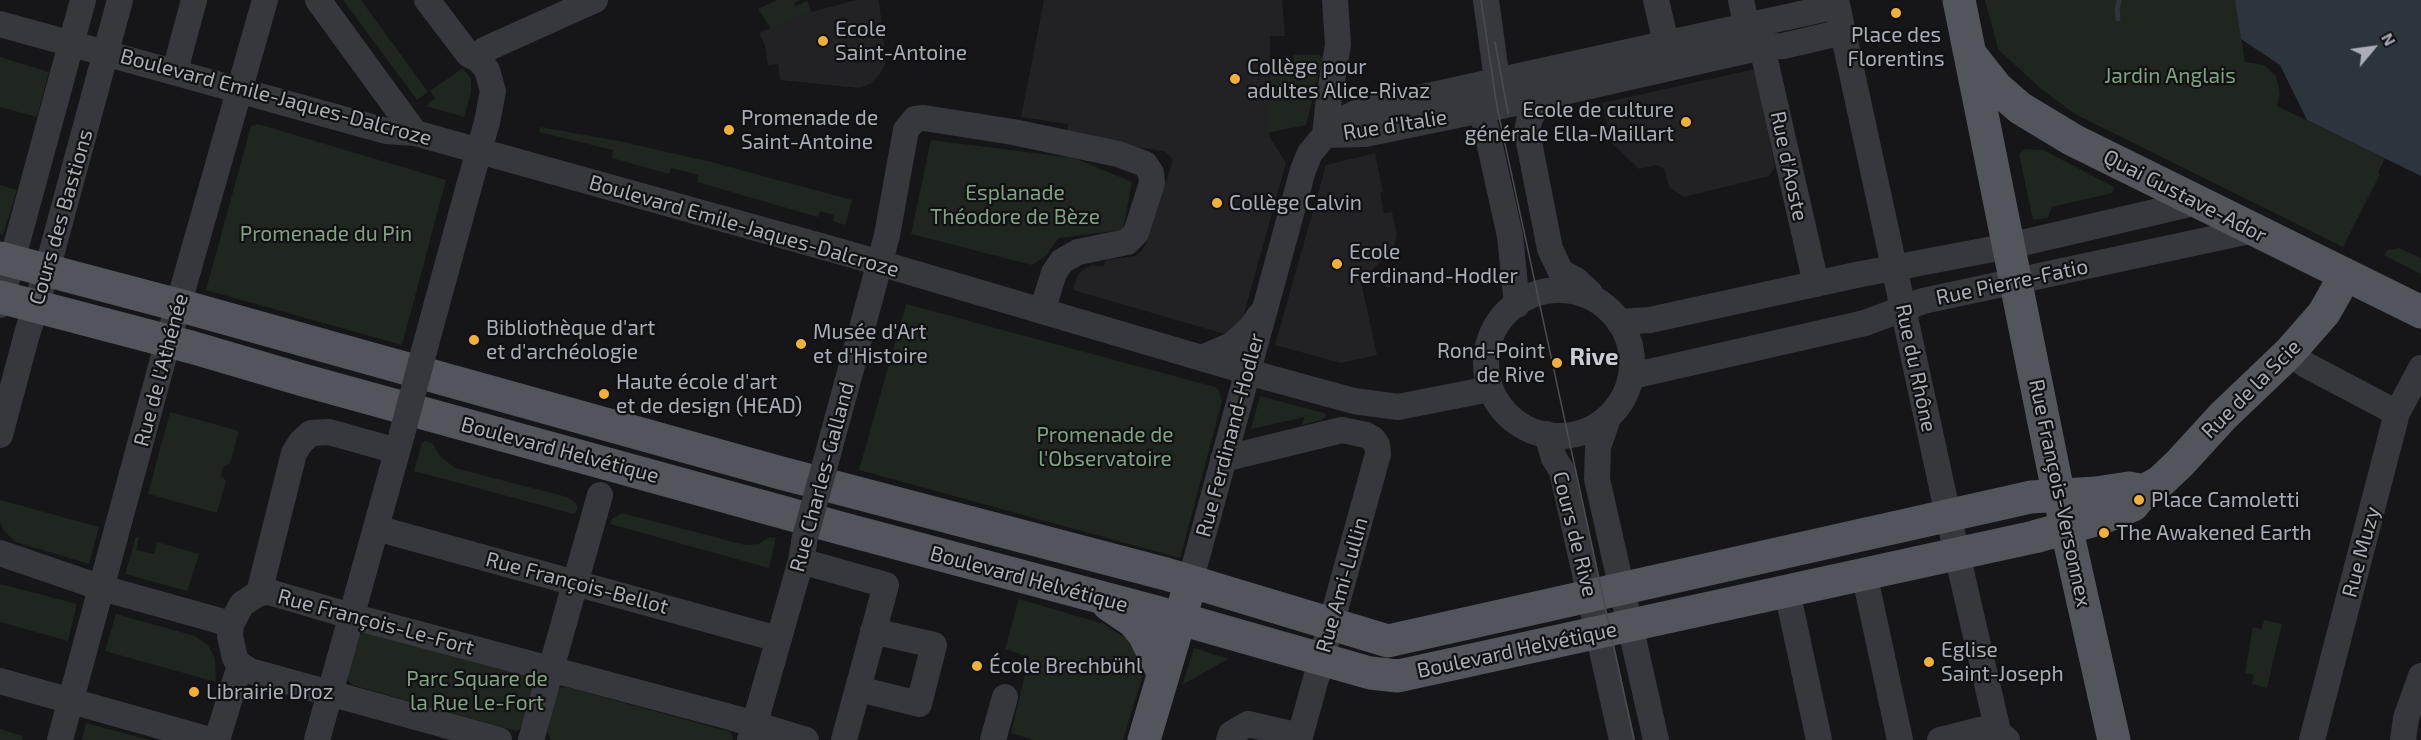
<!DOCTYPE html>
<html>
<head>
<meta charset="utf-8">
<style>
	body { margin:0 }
	#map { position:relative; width:2421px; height:740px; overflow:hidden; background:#161618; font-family:"Exo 2",sans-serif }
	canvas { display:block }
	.north { position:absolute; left:2343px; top:18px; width:60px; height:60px; -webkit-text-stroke:4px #111113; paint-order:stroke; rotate:61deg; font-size:16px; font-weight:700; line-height:24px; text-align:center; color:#a8adb8 }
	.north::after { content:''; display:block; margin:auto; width:21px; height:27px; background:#a8adb8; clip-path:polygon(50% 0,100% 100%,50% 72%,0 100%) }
</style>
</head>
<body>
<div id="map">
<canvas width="2421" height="740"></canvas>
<div class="north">N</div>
</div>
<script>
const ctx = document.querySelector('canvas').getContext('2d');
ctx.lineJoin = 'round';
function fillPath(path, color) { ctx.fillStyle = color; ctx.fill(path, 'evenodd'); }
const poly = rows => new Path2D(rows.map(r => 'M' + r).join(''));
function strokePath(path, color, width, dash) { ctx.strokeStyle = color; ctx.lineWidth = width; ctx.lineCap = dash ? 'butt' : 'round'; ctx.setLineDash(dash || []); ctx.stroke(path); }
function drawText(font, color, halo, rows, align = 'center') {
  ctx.font = font + ' "Exo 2",sans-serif'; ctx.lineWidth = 4.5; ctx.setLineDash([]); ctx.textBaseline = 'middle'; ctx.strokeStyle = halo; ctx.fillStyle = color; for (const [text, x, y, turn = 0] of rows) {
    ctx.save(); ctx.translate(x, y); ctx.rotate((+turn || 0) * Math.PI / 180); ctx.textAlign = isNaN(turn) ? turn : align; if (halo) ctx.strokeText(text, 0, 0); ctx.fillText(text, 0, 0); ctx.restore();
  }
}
const built = poly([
	[857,0,879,0,885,56,885,65,880,74,870,84,859,88,780,80,778,64,768,65,765,45,759,33,811,12],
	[1044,0,1282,0,1285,36,1270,36,1269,136,1286,163,1242,321,1235,337,1073,290,1078,274,1084,269,1092,265,1103,267,1106,260,1134,256,1141,252,1147,242,1173,159,1164,151,1067,137,1068,124,1021,117],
	[1755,69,1775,167,1769,176,1684,197,1669,187,1664,168,1656,165,1639,169,1611,142,1602,103],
	[1375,153,1383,192,1380,193,1384,213,1392,212,1397,235,1394,247,1361,282,1377,355,1341,363,1275,345,1326,165]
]);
const green = poly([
	[343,0,361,0,428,92,417,100],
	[777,0,801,0,794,3,796,6,807,1,811,12,771,29,758,9],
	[1985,0,2235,0,2245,62,2264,65,2276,76,2280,93,2277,106,2385,158,2378,173,2380,174,2343,247,2075,114,2040,88,1998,49],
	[1294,55,1319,55,1323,58,1306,125,1267,133,1270,68,1293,68],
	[0,57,49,72,37,117,0,107],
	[463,68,471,79,471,92,464,117,426,106,435,98,430,91],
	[258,124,446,180,402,345,206,290,251,126],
	[540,127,619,141,711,162,852,200,845,225,833,221,834,215,820,211,818,217,697,182,698,175,671,168,669,174,612,158,613,150,539,132],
	[931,140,1074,158,1132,182,1123,230,1058,238,1047,255,1032,265,911,234],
	[2025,149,2043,150,2114,187,2112,193,2052,207,2048,218,2033,220,2019,154],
	[0,185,17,190,3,235,0,234],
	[2399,248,2421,258,2421,274,2384,255,2388,250],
	[906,304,1215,387,1219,391,1222,401,1180,558,859,470],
	[1260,396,1324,413,1327,415,1322,420,1301,425,1305,417,1251,429],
	[170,412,239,431,230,463,223,467,221,476,226,481,217,513,148,494],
	[425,441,432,443,441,457,455,468,567,497,576,503,578,508,574,514,414,471,422,443],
	[0,500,99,527,89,564,16,542,3,530,0,521],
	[622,513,745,545,758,544,770,537,776,538,769,568,610,524,612,519],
	[136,537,139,537,136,550,154,554,157,542,199,554,187,591,125,574],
	[0,584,77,604,68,641,0,622],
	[1019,599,1104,624,1138,646,1145,668,1123,740,1033,740,1011,733,1029,657,1005,649],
	[116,614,195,636,208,645,215,659,216,682,105,651],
	[2264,620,2282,624,2267,688,2252,684,2254,675,2245,673,2253,627,2262,629],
	[367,632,531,677,535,685,524,726,516,731,352,685,347,678,359,635],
	[1194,648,1228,659,1182,685],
	[566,687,731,732,733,740,551,740,547,731,558,689],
	[86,723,142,738,149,740,82,740],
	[0,729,23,736,22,740,0,740]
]);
const water = poly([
	[2235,0,2421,0,2421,176,2307,120,2280,65,2241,39]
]);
const stream = poly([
	[2118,19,2117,10,2119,0]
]);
const minor = poly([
	[318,0,415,133],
	[427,0,468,54,479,60,487,70,493,91,487,122],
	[1486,0,1497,80],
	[1656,0,1666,43],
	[1741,0,1746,24],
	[1836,0,1948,515,2000,740],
	[0,24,386,131,415,133,842,252,1266,377,1354,401,1398,407,1490,389],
	[1762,47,1816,284],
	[479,60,484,50,595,0],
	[175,71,194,0],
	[1490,94,1482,110,1510,236,1517,305],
	[1540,97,1529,121,1527,132,1550,249,1561,272,1576,280,1590,293],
	[1325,135,1365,134,1506,105,1762,47,1783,46,1843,32],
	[1325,135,1329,98,1338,45,1335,0],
	[887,235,906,130,915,119,924,118,1013,132,1118,154,1145,164,1151,173,1152,183,1136,233,1127,242,1078,252,1062,261,1054,273,1042,311],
	'1486 363a73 73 0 1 1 146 0a73 73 0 1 1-146 0Z',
	[0,305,83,0],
	[1619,322,1650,320,1856,275,2009,246,2198,202],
	[424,351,469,186],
	[2289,353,2306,365,2397,413],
	[1202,358,1232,345,1251,328,1260,315],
	[1632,376,1865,323,1923,301,2254,230],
	[1608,418,1598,447,1597,479,1656,740],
	[1547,434,1554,458,1562,471,1622,740],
	[0,435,27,334,47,270,120,0],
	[397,451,329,432,311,433,301,442,294,453,259,593,242,604,231,624,230,636,235,658,240,665,250,671,499,740],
	[1223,459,1342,430,1366,435,1373,439,1377,445,1378,454,1299,740],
	[826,461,871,295],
	[376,528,778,639],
	[0,553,102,588,231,624],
	[801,561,886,585,844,740],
	[1864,573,1900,740],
	[1190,582,1303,170,1310,153,1325,135,1344,119,1360,111,1837,6],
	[1787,591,1819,740],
	[259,593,269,592,351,616,734,718,806,740],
	[0,681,210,740],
	[859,689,919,704,934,645,873,631],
	[60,740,168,341,265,0],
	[217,740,240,665],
	[317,740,402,434],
	[531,740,600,495],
	[750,740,801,561,804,544],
	[993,740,1005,697],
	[1229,740,1231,734,1248,724,1300,736],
	[1940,740,1979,730,2000,734,2007,740],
	[2312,740,2397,413,2421,368],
	[2403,740,2406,718,2421,676]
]);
const major = poly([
	[1959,0,2055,477,2114,740],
	[1974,59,1997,88,2020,108,2073,140,2421,312],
	[0,258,178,305,781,473,1166,574,1388,641,2031,497,2096,493,2129,488,2144,491],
	[0,297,191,347,303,380,840,528,1156,612,1370,673,1398,676,2034,537,2102,518,2133,505,2144,491,2160,482,2180,463,2223,416,2289,353,2324,313,2345,276],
	[1108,604,1133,621,1144,634,1163,673],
	[1144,740,1186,598]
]);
const tram = poly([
	[1481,0,1497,107,1634,740],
	[1495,42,1508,113]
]);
const minorBridge = poly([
	[469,186,487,122],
	[871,295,887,235],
	[402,434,424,351],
	[804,541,826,461]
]);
const markers = [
	[1896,13,6,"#f2b134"],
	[823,41,6,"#f2b134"],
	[1235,79,6,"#f2b134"],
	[1686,122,6,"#f2b134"],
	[729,130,6,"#f2b134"],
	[1217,203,6,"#f2b134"],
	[1337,264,6,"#f2b134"],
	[474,340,6,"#f2b134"],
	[801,344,6,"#f2b134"],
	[1557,363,6,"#f2b134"],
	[604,394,6,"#f2b134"],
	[2139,500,6,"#f2b134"],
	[2104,533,6,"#f2b134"],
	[1929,662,6,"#f2b134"],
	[977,666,6,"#f2b134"],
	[194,692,6,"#f2b134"]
];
const poiNames = [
	["Ecole",835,29],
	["Saint-Antoine",835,53],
	["Place des",1896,35,"center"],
	["Florentins",1896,59,"center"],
	["Collège pour",1247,67],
	["adultes Alice-Rivaz",1247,91],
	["Ecole de culture",1674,110,"right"],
	["générale Ella-Maillart",1674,134,"right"],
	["Promenade de",741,118],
	["Saint-Antoine",741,142],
	["Collège Calvin",1229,203],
	["Ecole",1349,252],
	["Ferdinand-Hodler",1349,276],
	["Bibliothèque d'art",486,328],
	["et d'archéologie",486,352],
	["Musée d'Art",813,332],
	["et d'Histoire",813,356],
	["Rond-Point",1545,351,"right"],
	["de Rive",1545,375,"right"],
	["Haute école d'art",616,382],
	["et de design (HEAD)",616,406],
	["Place Camoletti",2151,500],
	["The Awakened Earth",2116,533],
	["Eglise",1941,650],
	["Saint-Joseph",1941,674],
	["École Brechbühl",989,666],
	["Librairie Droz",206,692]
];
const parkNames = [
	["Jardin Anglais",2170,76],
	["Esplanade",1015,193],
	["Théodore de Bèze",1015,217],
	["Promenade du Pin",326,234],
	["Promenade de",1105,435],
	["l'Observatoire",1105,459],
	["Parc Square de",477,679],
	["la Rue Le-Fort",477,703]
];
const streetNames = [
	["Boulevard Emile-Jaques-Dalcroze",276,97,15],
	["Rue d'Italie",1395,125,-9],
	["Rue d'Aoste",1789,166,78],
	["Quai Gustave-Ador",2185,196,27],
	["Cours des Bastions",61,217,-74],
	["Boulevard Emile-Jaques-Dalcroze",744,226,16],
	["Rue Pierre-Fatio",2012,282,-12],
	["Rue du Rhône",1916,368,78],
	["Rue de l'Athénée",161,370,-75],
	["Rue de la Scie",2251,389,-45],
	["Rue Ferdinand-Hodler",1230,435,-75],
	["Boulevard Helvétique",560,450,15],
	["Rue Charles-Galland",822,477,-75],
	["Rue François-Versonnex",2060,493,78],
	["Cours de Rive",1575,534,76],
	["Rue Muzy",2361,552,-75],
	["Boulevard Helvétique",1029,579,15],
	["Rue François-Bellot",577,583,15],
	["Rue Ami-Lullin",1342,585,-74],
	["Rue François-Le-Fort",376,622,15],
	["Boulevard Helvétique",1517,650,-12]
];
const quarterNames = [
	["Rive",1594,357]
];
fillPath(built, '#222225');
fillPath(green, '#1e261f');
fillPath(water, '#2c353c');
strokePath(stream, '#2c353c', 5);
strokePath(minor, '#37383d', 26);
strokePath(major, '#53555c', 33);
strokePath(tram, '#4a4c52', 1.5);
strokePath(minorBridge, '#37383d', 26);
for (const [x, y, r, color] of markers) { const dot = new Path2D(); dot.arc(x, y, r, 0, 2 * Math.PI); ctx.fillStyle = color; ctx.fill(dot); strokePath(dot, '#111113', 2); }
drawText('21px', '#a8adb8', '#111113', poiNames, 'left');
drawText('21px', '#7fa381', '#111113', parkNames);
drawText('21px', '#a8adb8', '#111113', streetNames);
drawText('bold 24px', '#c9ccd4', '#111113', quarterNames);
</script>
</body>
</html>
